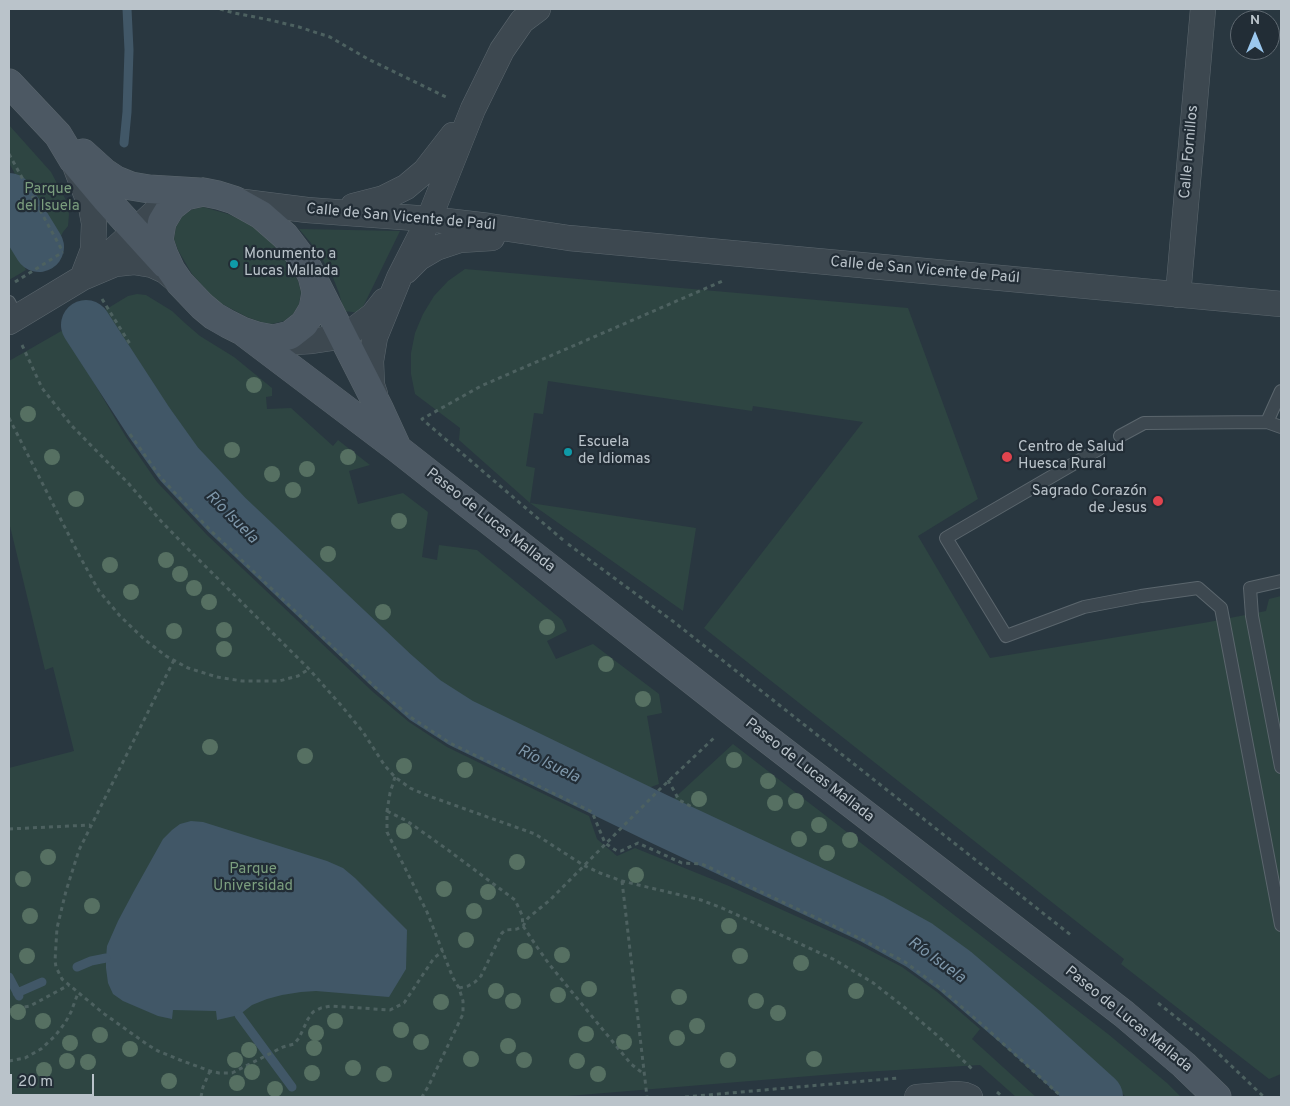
<!DOCTYPE html>
<html>
<head>
<meta charset="utf-8">
<style>
	body { margin:0 }
	#map { position:relative; width:1290px; height:1106px; overflow:hidden; background:#293740; font-family:Overpass,sans-serif }
	canvas { display:block }
	.frame { position:absolute; inset:0; border:10px solid #bac3ca; pointer-events:none }
	.north { position:absolute; left:1230px; top:10px; width:50px; height:50px; box-sizing:border-box; background:#222d36; border:1px solid #5f6971; border-radius:50%; rotate:0deg; font-size:14px; font-weight:700; line-height:20px; text-align:center; color:#bac3ca }
	.north::after { content:''; display:block; margin:auto; width:18px; height:22px; background:#9bc8ef; clip-path:polygon(50% 0,100% 100%,50% 72%,0 100%) }
	.scale { position:absolute; left:10px; top:1074px; width:84px; height:22px; box-sizing:border-box; border:2px solid #bac3ca; border-top:0; padding-left:6px; font-size:15px; line-height:18px; white-space:nowrap; color:#bac3ca; -webkit-text-stroke:4px #222d36; paint-order:stroke }
</style>
</head>
<body>
<div id="map">
<canvas width="1290" height="1106"></canvas>
<div class="frame"></div>
<div class="north">N</div>
<div class="scale">20 m</div>
</div>
<script>
const ctx = document.querySelector('canvas').getContext('2d');
ctx.lineJoin = 'round';
function fillPath(path, color) { ctx.fillStyle = color; ctx.fill(path, 'evenodd'); }
const poly = rows => new Path2D(rows.map(r => 'M' + r).join(''));
function strokePath(path, color, width, dash) { ctx.strokeStyle = color; ctx.lineWidth = width; ctx.lineCap = dash ? 'butt' : 'round'; ctx.setLineDash(dash || []); ctx.stroke(path); }
function drawText(font, color, halo, rows, align = 'center') {
  ctx.font = font + ' Overpass,sans-serif'; ctx.lineWidth = 4.5; ctx.setLineDash([]); ctx.textBaseline = 'middle'; ctx.strokeStyle = halo; ctx.fillStyle = color; for (const [text, x, y, turn = 0] of rows) {
    ctx.save(); ctx.translate(x, y); ctx.rotate((+turn || 0) * Math.PI / 180); ctx.textAlign = isNaN(turn) ? turn : align; if (halo) ctx.strokeText(text, 0, 0); ctx.fillText(text, 0, 0); ctx.restore();
  }
}
const green = poly([
	[9,125,51,172,67,202,69,214,68,226,63,232,60,238,52,241,9,163],
	[203,207,228,214,241,220,253,227,275,246,284,257,298,281,301,292,299,304,293,314,284,321,272,324,261,322,247,317,222,304,211,295,192,274,178,250,174,239,176,227,182,217,191,210],
	[299,229,400,231,360,313,344,311,339,293,332,275,322,259,311,243],
	[9,238,26,270,9,280],
	[465,269,908,308,978,499,918,536,990,658,1209,622,1266,611,1269,599,1281,596,1281,1074,1269,1079,1121,964,1124,959,704,628,863,422,753,406,752,411,548,381,543,414,534,413,526,466,535,468,530,503,696,528,683,611,530,503,459,440,460,428,415,394,411,374,411,353,415,333,423,314,434,296,448,281],
	[137,294,146,295,172,311,186,324,200,336,234,357,272,388,272,396,266,397,267,409,291,408,333,446,338,440,370,465,349,471,358,504,403,493,428,512,422,557,437,560,439,545,477,550,562,620,567,631,547,641,556,659,593,644,659,694,662,713,647,716,659,784,643,790,471,706,436,684,404,657,240,502,194,452,165,412,105,310,128,296],
	[63,330,126,437,157,482,207,535,373,692,409,722,447,747,589,816,597,839,617,856,635,848,729,886,856,943,902,967,937,992,980,1029,972,1039,1036,1097,1016,1097,980,1065,847,1073,556,1097,9,1097,9,768,74,751,53,667,45,670,9,522,9,361],
	[733,744,1108,1034,1167,1083,1181,1097,1126,1097,1043,1021,966,957,929,929,880,902,669,803]
]);
const water = poly([
	[191,821,203,822,327,861,343,868,355,878,407,930,406,969,389,997,316,991,301,992,282,995,267,999,252,1005,239,1015,217,1020,216,1011,173,1010,172,1019,158,1016,123,1001,113,994,108,983,106,968,106,958,107,946,118,921,134,891,163,839,172,830,180,824]
]);
const stream = poly([
	[124,143,127,112,129,50,127,9],
	[77,967,91,961,106,958],
	[9,977,19,996],
	[17,993,42,982],
	[239,1015,292,1087]
]);
const river = poly([
	[9,198,39,247],
	[86,325,149,422,179,464,227,515,392,671,425,700,461,723,657,818,872,919,919,945,955,971,1025,1031,1098,1097]
]);
const path = poly([
	[220,9,234,13,270,20,299,27,330,37,368,59,448,98],
	[9,154,63,252],
	[15,282,63,252],
	[102,299,130,344],
	[22,345,42,388,72,426,129,484,161,521,189,550,309,669,340,704,363,732,385,766,395,777,410,788,426,795,535,834,583,865,600,873,622,881,701,900,722,908,833,959,872,982,904,1007,939,1037,972,1069],
	[9,418,79,555,99,591,120,616,144,639,166,656,188,668,217,677,242,681,279,681,298,676,309,669],
	[130,434,161,478,211,531,376,688,412,718,450,743,592,812,605,843,617,851,621,851,638,843,682,863,702,864,859,938,905,962,940,988,987,1029,1062,1097],
	[563,540,422,419,481,386,725,280],
	[568,544,674,622,1072,936],
	[174,660,79,850,66,891,57,928,55,961,56,967,62,979,103,1013,148,1045,158,1051,180,1060,210,1071,219,1073,232,1073,283,1047,294,1044,299,1038,308,1019,313,1012,321,1008,331,1006,390,1010,404,1003,434,958,443,951],
	[395,777,390,793,387,811,387,832,427,912,453,978,459,988,463,1001,463,1014,429,1085,422,1097],
	[668,780,679,800,694,808],
	[387,811,407,821,448,850,515,900,522,915,523,926,537,947,549,964,631,1064,645,1075],
	[9,829,90,825],
	[622,881,647,1097],
	[459,988,468,986,475,982,481,976,502,933,506,930,517,929,523,926,528,918,550,900,660,789,716,736],
	[1158,1003,1201,1037,1264,1097],
	[9,1010,30,1006,69,985],
	[9,1061,25,1058,41,1049,55,1036,65,1023,71,1012,78,993],
	[997,1092,1003,1097],
	[201,1097,203,1087,210,1071],
	[685,1097,899,1078]
]);
const lane = poly([
	[9,302,17,317],
	[1267,422,1281,391],
	[1120,436,1144,423,1267,422,1281,427],
	[1099,449,946,538,1006,636,1084,607,1141,596,1198,588,1221,608,1281,925],
	[1281,581,1250,588,1252,616,1281,767]
]);
const street = poly([
	[76,168,91,207,94,223,93,250,83,276],
	[236,201,307,210,429,219,489,226,569,238,1281,304],
	[353,206,384,198,406,187,425,171,453,135],
	[92,270,154,213,169,203,178,199],
	[406,271,419,258,436,248,460,240,492,238],
	[1178,295,1203,9],
	[9,322,82,278,115,264,134,262,152,265,165,271,176,280],
	[273,339,295,342,312,341,332,338,352,331,373,315,384,301],
	[375,394,372,385,371,361,375,337,399,278,429,219,473,109,502,50,522,21,538,9],
	[917,1097,956,1094,965,1095,970,1097]
]);
const secondary = poly([
	[9,83,58,135,73,160,105,198,165,264],
	[83,153,104,172,116,180,131,186,149,189,199,192],
	[203,192,218,195,234,200,261,215,285,236,304,261,312,276,316,292,313,309,304,324,290,335,273,339,257,336,242,331,228,324,214,316,202,306,180,283,171,270,164,255,159,240,162,222,171,207,185,196,203,192],
	[315,282,379,408,396,445],
	[242,331,398,449,735,714,1124,1014,1184,1065,1217,1097]
]);
const trees = [
	[254,385],
	[28,414],
	[232,450],
	[52,457],
	[348,457],
	[307,469],
	[272,474],
	[293,490],
	[76,499],
	[399,521],
	[328,554],
	[166,560],
	[110,565],
	[180,574],
	[194,588],
	[131,592],
	[209,602],
	[383,612],
	[547,627],
	[224,630],
	[174,631],
	[224,649],
	[606,664],
	[643,699],
	[210,747],
	[305,756],
	[734,760],
	[404,766],
	[465,770],
	[768,781],
	[699,799],
	[796,801],
	[775,803],
	[819,825],
	[404,831],
	[799,839],
	[850,840],
	[827,853],
	[48,857],
	[517,862],
	[636,875],
	[23,879],
	[444,889],
	[488,892],
	[92,906],
	[474,911],
	[30,916],
	[729,926],
	[466,940],
	[525,951],
	[562,955],
	[27,956],
	[740,956],
	[801,963],
	[589,989],
	[496,991],
	[856,991],
	[558,995],
	[679,997],
	[513,1001],
	[756,1001],
	[441,1002],
	[18,1012],
	[778,1013],
	[43,1021],
	[335,1021],
	[697,1026],
	[401,1030],
	[316,1033],
	[586,1034],
	[100,1035],
	[677,1038],
	[421,1042],
	[624,1042],
	[70,1043],
	[508,1046],
	[314,1048],
	[130,1049],
	[249,1050],
	[471,1059],
	[814,1059],
	[235,1060],
	[524,1060],
	[728,1060],
	[67,1061],
	[577,1061],
	[88,1062],
	[353,1068],
	[44,1070],
	[252,1072],
	[312,1073],
	[384,1074],
	[598,1074],
	[169,1081],
	[237,1083],
	[275,1089]
];
const markers = [
	[234,264,5,"#0f9aa8"],
	[568,452,5,"#0f9aa8"],
	[1007,457,6,"#e0444e"],
	[1158,501,6,"#e0444e"]
];
const streetNames = [
	["Calle Fornillos",1190,152,-85],
	["Calle de San Vicente de Paúl",401,218,5],
	["Calle de San Vicente de Paúl",925,271,5],
	["Paseo de Lucas Mallada",490,521,38],
	["Paseo de Lucas Mallada",809,771,38],
	["Paseo de Lucas Mallada",1128,1020,39]
];
const parkNames = [
	["Parque",48,190],
	["del Isuela",48,207],
	["Parque",253,870],
	["Universidad",253,887]
];
const poiNames = [
	["Monumento a",244,255],
	["Lucas Mallada",244,272],
	["Escuela",578,443],
	["de Idiomas",578,460],
	["Centro de Salud",1018,448],
	["Huesca Rural",1018,465],
	["Sagrado Corazón",1147,492,"right"],
	["de Jesus",1147,509,"right"]
];
const waterNames = [
	["Río Isuela",231,518,45],
	["Río Isuela",548,765,26],
	["Río Isuela",936,961,36]
];
fillPath(green, '#2e4542');
fillPath(water, '#415767');
strokePath(stream, '#415767', 9);
strokePath(river, '#415767', 50);
strokePath(lane, '#5b666d', 14);
strokePath(street, '#5b666d', 26);
strokePath(secondary, '#5b666d', 29);
strokePath(path, '#4d6160', 3, [4, 4]);
strokePath(lane, '#3d4850', 12);
strokePath(street, '#3d4850', 25);
strokePath(secondary, '#4c5863', 28);
ctx.fillStyle = '#567062';
for (const [x, y] of trees) { ctx.beginPath(); ctx.arc(x, y, 8, 0, 2 * Math.PI); ctx.fill(); }
for (const [x, y, r, color] of markers) { const dot = new Path2D(); dot.arc(x, y, r, 0, 2 * Math.PI); ctx.fillStyle = color; ctx.fill(dot); strokePath(dot, '#222d36', 2); }
drawText('15px', '#bac3ca', '#222d36', streetNames);
drawText('15px', '#7b9e7e', '#222d36', parkNames);
drawText('15px', '#bac3ca', '#222d36', poiNames, 'left');
drawText('italic 16px', '#7e97aa', '#222d36', waterNames);
</script>
</body>
</html>
